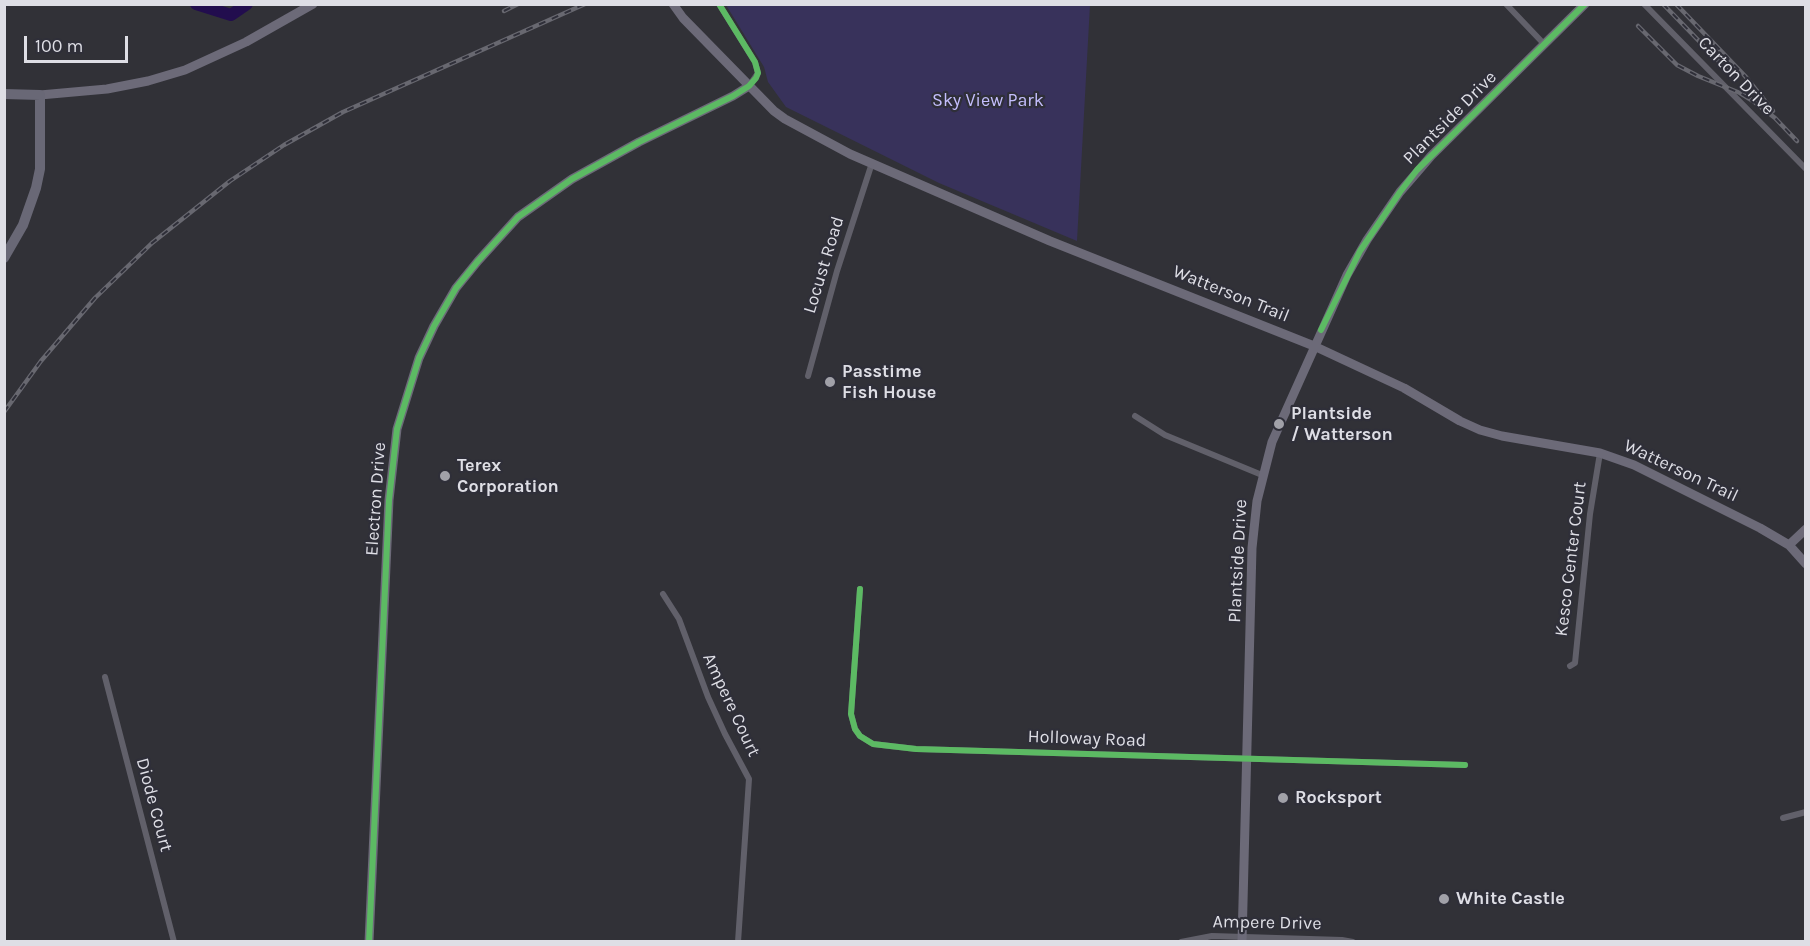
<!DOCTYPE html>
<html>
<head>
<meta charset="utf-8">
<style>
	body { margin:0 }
	#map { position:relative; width:1810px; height:946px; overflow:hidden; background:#313137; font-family:Karla,sans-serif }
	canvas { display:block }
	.frame { position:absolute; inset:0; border:6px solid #dedee5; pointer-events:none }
	.scale { position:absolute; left:24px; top:36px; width:104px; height:27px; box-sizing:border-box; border:3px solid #dedee5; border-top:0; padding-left:8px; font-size:18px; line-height:21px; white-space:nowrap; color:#dedee5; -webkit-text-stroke:4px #2f2f39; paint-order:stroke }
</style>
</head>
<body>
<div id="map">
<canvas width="1810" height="946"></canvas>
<div class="frame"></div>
<div class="scale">100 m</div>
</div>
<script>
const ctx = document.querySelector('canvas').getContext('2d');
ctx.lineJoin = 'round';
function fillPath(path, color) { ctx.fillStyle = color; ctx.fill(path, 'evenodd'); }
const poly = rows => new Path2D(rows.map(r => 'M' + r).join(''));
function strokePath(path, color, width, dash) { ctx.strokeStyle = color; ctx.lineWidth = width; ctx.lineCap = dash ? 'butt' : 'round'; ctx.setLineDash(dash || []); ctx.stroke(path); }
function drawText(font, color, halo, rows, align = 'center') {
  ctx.font = font + ' Karla,sans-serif'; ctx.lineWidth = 4.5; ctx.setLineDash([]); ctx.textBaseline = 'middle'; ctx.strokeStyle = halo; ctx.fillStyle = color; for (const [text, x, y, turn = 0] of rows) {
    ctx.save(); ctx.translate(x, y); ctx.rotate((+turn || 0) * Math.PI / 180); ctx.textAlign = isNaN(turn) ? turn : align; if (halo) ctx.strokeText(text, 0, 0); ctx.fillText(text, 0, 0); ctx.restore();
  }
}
const green = poly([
	[726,5,1090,5,1077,241,939,183,786,107,768,82,764,67]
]);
const river = poly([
	[196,4,231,15,247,4]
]);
const street = poly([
	[719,4,755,62,758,73,749,86],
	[1506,4,1544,44],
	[1644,4,1806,169],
	[808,376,837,271,872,163],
	[1135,416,1165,435,1262,475],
	[860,589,851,714,855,729,860,736,873,744,916,749,1465,765],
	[663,594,679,619,708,697,725,734,749,779,738,942],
	[1570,666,1575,663,1590,514,1600,453],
	[105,677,174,942],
	[1783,818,1806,812],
	[1181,942,1212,936,1342,940,1353,942]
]);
const secondary = poly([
	[673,4,683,18,774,111,785,119,850,154,1050,241,1314,346,1404,388,1460,421,1480,430,1502,436,1600,453,1634,465,1760,528,1789,545,1806,564],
	[40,95,107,89,148,81,185,70,246,42,313,4],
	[1789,545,1806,529],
	[369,942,389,500,397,429,419,358,434,326,456,288,478,261,518,217,572,179,639,142,733,96,749,86],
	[1242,942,1252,548,1257,501,1272,442,1347,275,1367,240,1400,192,1431,156,1585,4]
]);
const primary = poly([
	[4,94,40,95,40,169,36,188,23,225,4,258]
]);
const rail = poly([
	[1663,4,1733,76],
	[1676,4,1745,76,1773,111],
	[504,11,518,4],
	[1638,26,1677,65,1698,76,1740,93,1753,101,1775,118,1797,141],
	[4,412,41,361,95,298,152,243,230,181,284,145,343,112,585,4]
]);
const cycleway = poly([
	[1321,330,1360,251,1400,192,1417,170,1585,4],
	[860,589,851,714,855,729,860,736,873,744,916,749,1465,765],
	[369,942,389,500,397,429,419,358,434,326,456,288,478,261,518,217,572,179,639,142,733,96,749,86,756,78,758,73,755,62,719,4]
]);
const markers = [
	[830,382,6,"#a1a1a8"],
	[1279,424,6,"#a1a1a8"],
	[445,476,6,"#a1a1a8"],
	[1283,798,6,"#a1a1a8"],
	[1444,899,6,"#a1a1a8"]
];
const streetNames = [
	["Carton Drive",1736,76,46],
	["Plantside Drive",1450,118,-45],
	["Locust Road",824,265,-73],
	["Watterson Trail",1231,294,22],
	["Watterson Trail",1681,471,25],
	["Electron Drive",376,499,-86],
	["Kesco Center Court",1571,559,-83],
	["Plantside Drive",1238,561,-87],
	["Ampere Court",731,705,65],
	["Holloway Road",1087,739,2],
	["Diode Court",154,805,75],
	["Ampere Drive",1267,923,1]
];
const parkNames = [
	["Sky View Park",988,101]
];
const poiNames = [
	["Passtime",842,372],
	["Fish House",842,393],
	["Plantside",1291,414],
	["/ Watterson",1291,435],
	["Terex",457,466],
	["Corporation",457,487],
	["Rocksport",1295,798],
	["White Castle",1456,899]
];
fillPath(green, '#38325b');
strokePath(river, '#220d4e', 12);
strokePath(street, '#61606a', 6);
strokePath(secondary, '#6c6a78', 9);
strokePath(primary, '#696876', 10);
strokePath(rail, '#686870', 4.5);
strokePath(rail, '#2f2f39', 2, [7]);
strokePath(cycleway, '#5cba63', 6);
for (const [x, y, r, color] of markers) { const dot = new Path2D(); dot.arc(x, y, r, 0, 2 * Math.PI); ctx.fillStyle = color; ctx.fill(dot); strokePath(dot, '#2f2f39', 2); }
drawText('18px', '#dedee5', '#2f2f39', streetNames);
drawText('18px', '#c4befd', '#2f2f39', parkNames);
drawText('bold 18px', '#dedee5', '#2f2f39', poiNames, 'left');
</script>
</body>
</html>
